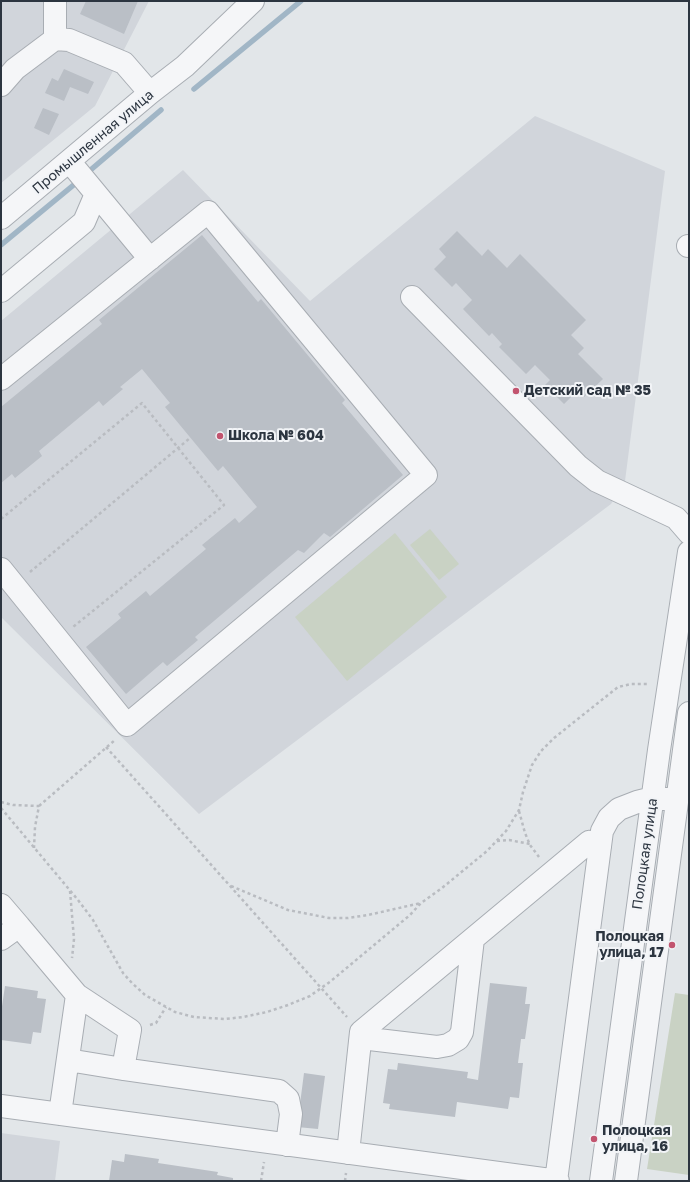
<!DOCTYPE html>
<html>
<head>
<meta charset="utf-8">
<style>
	body { margin:0 }
	#map { position:relative; width:690px; height:1182px; overflow:hidden; background:#e2e6e9; font-family:"Golos Text",sans-serif }
	canvas { display:block }
	.frame { position:absolute; inset:0; border:2px solid #2c3540; pointer-events:none }
</style>
</head>
<body>
<div id="map">
<canvas width="690" height="1182"></canvas>
<div class="frame"></div>
</div>
<script>
const ctx = document.querySelector('canvas').getContext('2d');
ctx.lineJoin = 'round';
function fillPath(path, color) { ctx.fillStyle = color; ctx.fill(path, 'evenodd'); }
const poly = rows => new Path2D(rows.map(r => 'M' + r).join(''));
function strokePath(path, color, width, dash) { ctx.strokeStyle = color; ctx.lineWidth = width; ctx.lineCap = dash ? 'butt' : 'round'; ctx.setLineDash(dash || []); ctx.stroke(path); }
function drawText(font, color, halo, rows, align = 'center') {
  ctx.font = font + ' "Golos Text",sans-serif'; ctx.lineWidth = 4; ctx.setLineDash([]); ctx.textBaseline = 'middle'; ctx.strokeStyle = halo; ctx.fillStyle = color; for (const [text, x, y, turn = 0] of rows) {
    ctx.save(); ctx.translate(x, y); ctx.rotate((+turn || 0) * Math.PI / 180); ctx.textAlign = isNaN(turn) ? turn : align; if (halo) ctx.strokeText(text, 0, 0); ctx.fillText(text, 0, 0); ctx.restore();
  }
}
const built = poly([
	[1,1,149,1,95,106,1,183],
	[535,116,665,171,625,481,611,504,199,814,1,617,1,321,183,170,310,301],
	[1,1133,60,1141,55,1181,1,1181]
]);
const green = poly([
	[430,529,459,564,439,580,410,545],
	[395,533,447,597,347,681,295,617],
	[675,993,689,995,689,1175,647,1169]
]);
const stream = poly([
	[194,89,301,1],
	[87,173,161,110],
	[1,245,76,183]
]);
const building = poly([
	[86,1,138,1,124,34,80,14],
	[64,69,94,82,88,94,70,87,64,101,45,93,52,78,58,81],
	[43,108,59,114,49,135,34,128],
	[457,231,482,256,488,249,507,268,520,254,586,320,571,335,584,348,578,354,603,379,584,397,577,391,564,404,545,385,550,380,535,365,526,374,499,347,502,344,492,333,489,336,463,309,472,300,456,283,452,287,434,269,446,257,439,249],
	[202,235,258,302,261,299,345,400,342,403,403,475,330,537,324,533,304,553,298,550,195,637,198,640,167,666,163,662,126,694,86,647,121,618,118,614,146,591,150,596,206,549,202,545,235,518,239,523,257,507,223,466,218,471,165,407,170,403,142,369,120,387,123,389,103,406,99,401,39,451,42,456,15,478,12,474,1,483,1,407,102,324,99,320],
	[490,983,527,987,525,1004,530,1004,525,1039,521,1039,518,1063,523,1063,519,1098,510,1097,508,1109,457,1102,455,1117,389,1109,390,1104,383,1103,388,1069,397,1070,398,1063,468,1072,467,1078,478,1080],
	[5,986,38,991,37,998,46,999,41,1033,33,1032,31,1044,1,1040,1,1013],
	[304,1073,325,1076,318,1129,297,1127],
	[125,1154,159,1159,158,1163,218,1172,217,1175,233,1178,233,1181,109,1181,112,1160,124,1162]
]);
const path = poly([
	[1,519,142,403,224,505,73,627],
	[30,572,190,438],
	[106,747,347,1017],
	[1,802,13,805,39,806,35,827,34,848],
	[39,806,115,740],
	[1,808,78,900,93,920,123,973,132,983,145,995,175,1012,194,1017,225,1019,243,1017,267,1012,288,1005,310,996,331,981,410,915,421,903,442,888,487,851,506,831,519,810,523,792,532,765,541,751,554,738,618,687,631,684,649,684],
	[519,811,525,833,530,845,539,857],
	[497,841,509,840,530,844],
	[231,886,288,910,329,918,348,918,368,915,421,903],
	[70,891,74,939,72,958],
	[150,1025,156,1023,166,1007],
	[261,1181,264,1162],
	[345,1181,346,1173]
]);
const minor = poly([
	[55,1,55,39],
	[1,85,15,69,55,39,69,40,124,63,150,93],
	[69,161,150,259],
	[1,218,150,93,185,66,253,1],
	[688,246,689,246],
	[1,291,84,222,96,194],
	[412,297,578,466,597,481,676,518,689,533],
	[1,379,208,212,426,475,127,725,1,569],
	[1,905,19,926],
	[1,939,19,926,77,995,60,1114],
	[77,995,130,1030,123,1069],
	[361,1038,437,1047,448,1045,458,1039,462,1032,473,939],
	[68,1060,123,1069,279,1091,288,1099,291,1114,287,1145],
	[1,1106,558,1181],
	[348,1153,361,1032,589,842,600,847],
	[556,1181,602,831,609,818,619,809,637,802,653,798,666,799],
	[601,1181,659,750,689,552],
	[626,1181,689,713]
]);
const markers = [
	[516,391,4,"#c2546f"],
	[220,436,4,"#c2546f"],
	[672,945,4,"#c2546f"],
	[594,1139,4,"#c2546f"]
];
const streetNames = [
	["Промышленная улица",93,142,-40],
	["Полоцкая улица",645,854,-82]
];
const poiNames = [
	["Детский сад № 35",524,391],
	["Школа № 604",228,436],
	["Полоцкая",664,937,"right"],
	["улица, 17",664,953,"right"],
	["Полоцкая",602,1131],
	["улица, 16",602,1147]
];
fillPath(built, '#d1d5db');
fillPath(green, '#c9d2c4');
strokePath(stream, '#a1b6c6', 5.5);
fillPath(building, '#babfc6');
strokePath(minor, '#a8adb3', 24);
strokePath(path, '#b9bcc1', 2.5, [3, 3]);
strokePath(minor, '#f5f6f8', 22);
for (const [x, y, r, color] of markers) { const dot = new Path2D(); dot.arc(x, y, r, 0, 2 * Math.PI); ctx.fillStyle = color; ctx.fill(dot); strokePath(dot, '#f2f4f7', 1.5); }
drawText('14px', '#2c3540', '#f2f4f7', streetNames);
drawText('bold 14px', '#2c3540', '#f2f4f7', poiNames, 'left');
</script>
</body>
</html>
